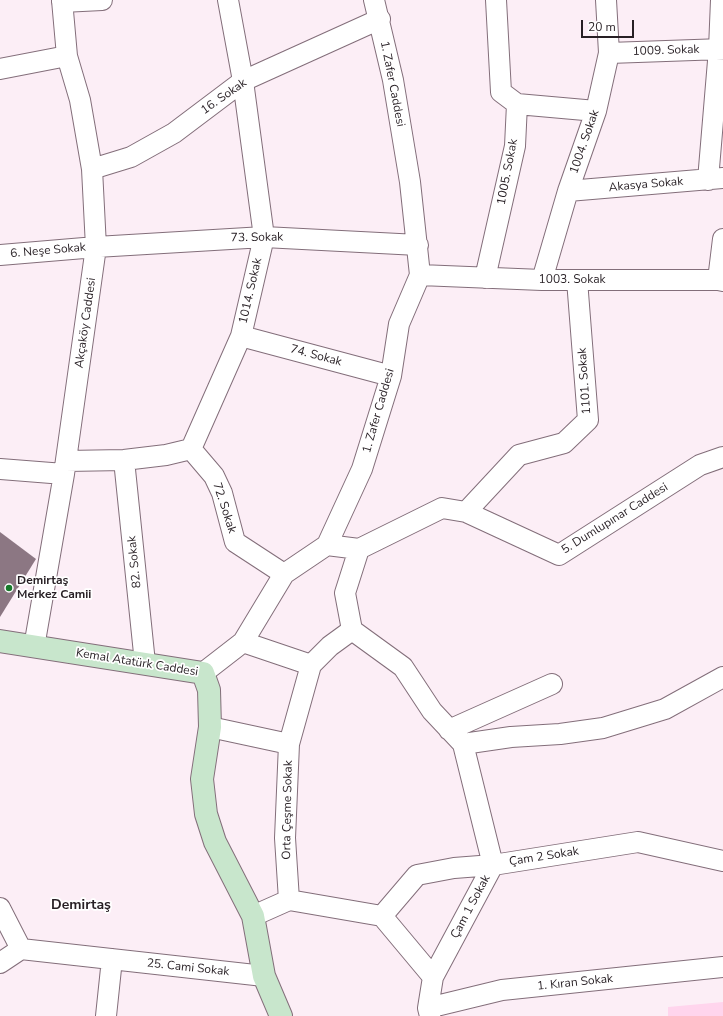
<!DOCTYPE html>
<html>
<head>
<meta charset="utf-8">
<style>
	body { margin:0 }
	#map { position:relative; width:723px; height:1016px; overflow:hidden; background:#fceef6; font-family:"Nunito Sans",sans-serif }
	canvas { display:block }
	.scale { position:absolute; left:581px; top:20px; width:53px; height:18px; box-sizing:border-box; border:2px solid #271f24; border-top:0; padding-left:5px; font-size:12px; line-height:14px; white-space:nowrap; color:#271f24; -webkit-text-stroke:3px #fff; paint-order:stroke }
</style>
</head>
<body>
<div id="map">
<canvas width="723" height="1016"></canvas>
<div class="scale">20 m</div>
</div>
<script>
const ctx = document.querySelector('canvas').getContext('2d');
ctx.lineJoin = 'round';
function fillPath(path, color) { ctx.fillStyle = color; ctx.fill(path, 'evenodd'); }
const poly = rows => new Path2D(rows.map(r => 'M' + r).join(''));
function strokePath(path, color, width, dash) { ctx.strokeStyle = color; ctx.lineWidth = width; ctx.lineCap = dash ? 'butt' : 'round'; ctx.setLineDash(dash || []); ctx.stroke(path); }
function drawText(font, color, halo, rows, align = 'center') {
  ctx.font = font + ' "Nunito Sans",sans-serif'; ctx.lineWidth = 3.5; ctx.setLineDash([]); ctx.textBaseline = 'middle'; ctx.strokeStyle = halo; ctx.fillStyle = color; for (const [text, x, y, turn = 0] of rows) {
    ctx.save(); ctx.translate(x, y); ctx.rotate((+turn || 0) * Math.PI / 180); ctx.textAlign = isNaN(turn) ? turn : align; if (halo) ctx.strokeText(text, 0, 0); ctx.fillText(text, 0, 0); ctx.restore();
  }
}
const green = poly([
	[723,1002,723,1016,668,1016,668,1007]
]);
const building = poly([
	[0,532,36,559,0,617]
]);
const minor = poly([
	[62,2,102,0],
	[609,53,723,49],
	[0,69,67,56],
	[517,104,596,111],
	[92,169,131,157,174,133,243,81,380,19],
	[708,180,719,49,721,0],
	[568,191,723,178],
	[0,255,96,247,264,237,418,245],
	[420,275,542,280,718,280,723,281],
	[485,278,515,146,517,104,501,92,496,0],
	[542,280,568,191,596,111,609,53,606,0],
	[718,280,723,239],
	[241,336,391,376],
	[191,449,214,476,222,493,235,542,284,574],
	[124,460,145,663],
	[66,461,124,460,166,455,191,449,241,336,264,237,243,81,228,0],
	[0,469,64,474],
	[466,512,519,455,564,443,588,420,577,280],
	[327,545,359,549,442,508,466,512,559,555,700,465,723,457],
	[359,549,345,593,352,630,403,667,432,711,463,744,493,865,433,977,428,1008,430,1016],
	[243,642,311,665],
	[34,647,64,474,96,247,92,169,80,100,67,56,62,0],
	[203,673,243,642,284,574,327,545,362,469,391,376,399,324,420,275,410,182,393,80,374,0],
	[210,727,289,744],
	[449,730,552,684],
	[463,744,511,737,560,734,603,728,665,709,723,677],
	[289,900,285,838,289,744,311,665,330,646,352,630],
	[0,908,21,949],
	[253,916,289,900,382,916,433,977],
	[382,916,417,875,454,868,493,865,638,842,723,861],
	[0,963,21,949,264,976],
	[428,1008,502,990,723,967],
	[106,1016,112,959]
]);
const secondary = poly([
	[0,641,203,673,209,690,210,727,202,779,206,814,215,842,253,916,264,976,281,1016]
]);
const markers = [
	[9,588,4,"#177a2b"]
];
const streetNames = [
	["1009. Sokak",666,51,-2],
	["1. Zafer Caddesi",392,84,79],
	["16. Sokak",224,97,-35],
	["1004. Sokak",585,142,-71],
	["1005. Sokak",508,172,-79],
	["Akasya Sokak",646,185,-5],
	["73. Sokak",257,238,-1],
	["6. Neşe Sokak",48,251,-5],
	["1003. Sokak",572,280],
	["1014. Sokak",251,291,-77],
	["Akçaköy Caddesi",86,323,-82],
	["74. Sokak",316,356,15],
	["1101. Sokak",585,381,-94],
	["1. Zafer Caddesi",379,411,-74],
	["72. Sokak",224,508,72],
	["5. Dumlupınar Caddesi",615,519,-32],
	["82. Sokak",135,562,-96],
	["Kemal Atatürk Caddesi",137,663,9],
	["Orta Çeşme Sokak",288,810,-89],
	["Çam 2 Sokak",544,857,-9],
	["Çam 1 Sokak",471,907,-62],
	["25. Cami Sokak",188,968,6],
	["1. Kıran Sokak",575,983,-6]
];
const poiNames = [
	["Demirtaş",17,581],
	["Merkez Camii",17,595]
];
const quarterNames = [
	["Demirtaş",81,906]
];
fillPath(green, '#ffd5ed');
fillPath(building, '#8c7783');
strokePath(minor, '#836e7a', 22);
strokePath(secondary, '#836e7a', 24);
strokePath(minor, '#fff', 20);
strokePath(secondary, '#c8e6cc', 22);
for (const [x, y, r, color] of markers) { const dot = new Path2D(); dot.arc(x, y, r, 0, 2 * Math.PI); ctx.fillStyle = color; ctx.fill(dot); strokePath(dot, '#fff', 1.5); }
drawText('12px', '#271f24', '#fff', streetNames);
drawText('bold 12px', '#271f24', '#fff', poiNames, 'left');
drawText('bold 14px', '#271f24', '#fff', quarterNames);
</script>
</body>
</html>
